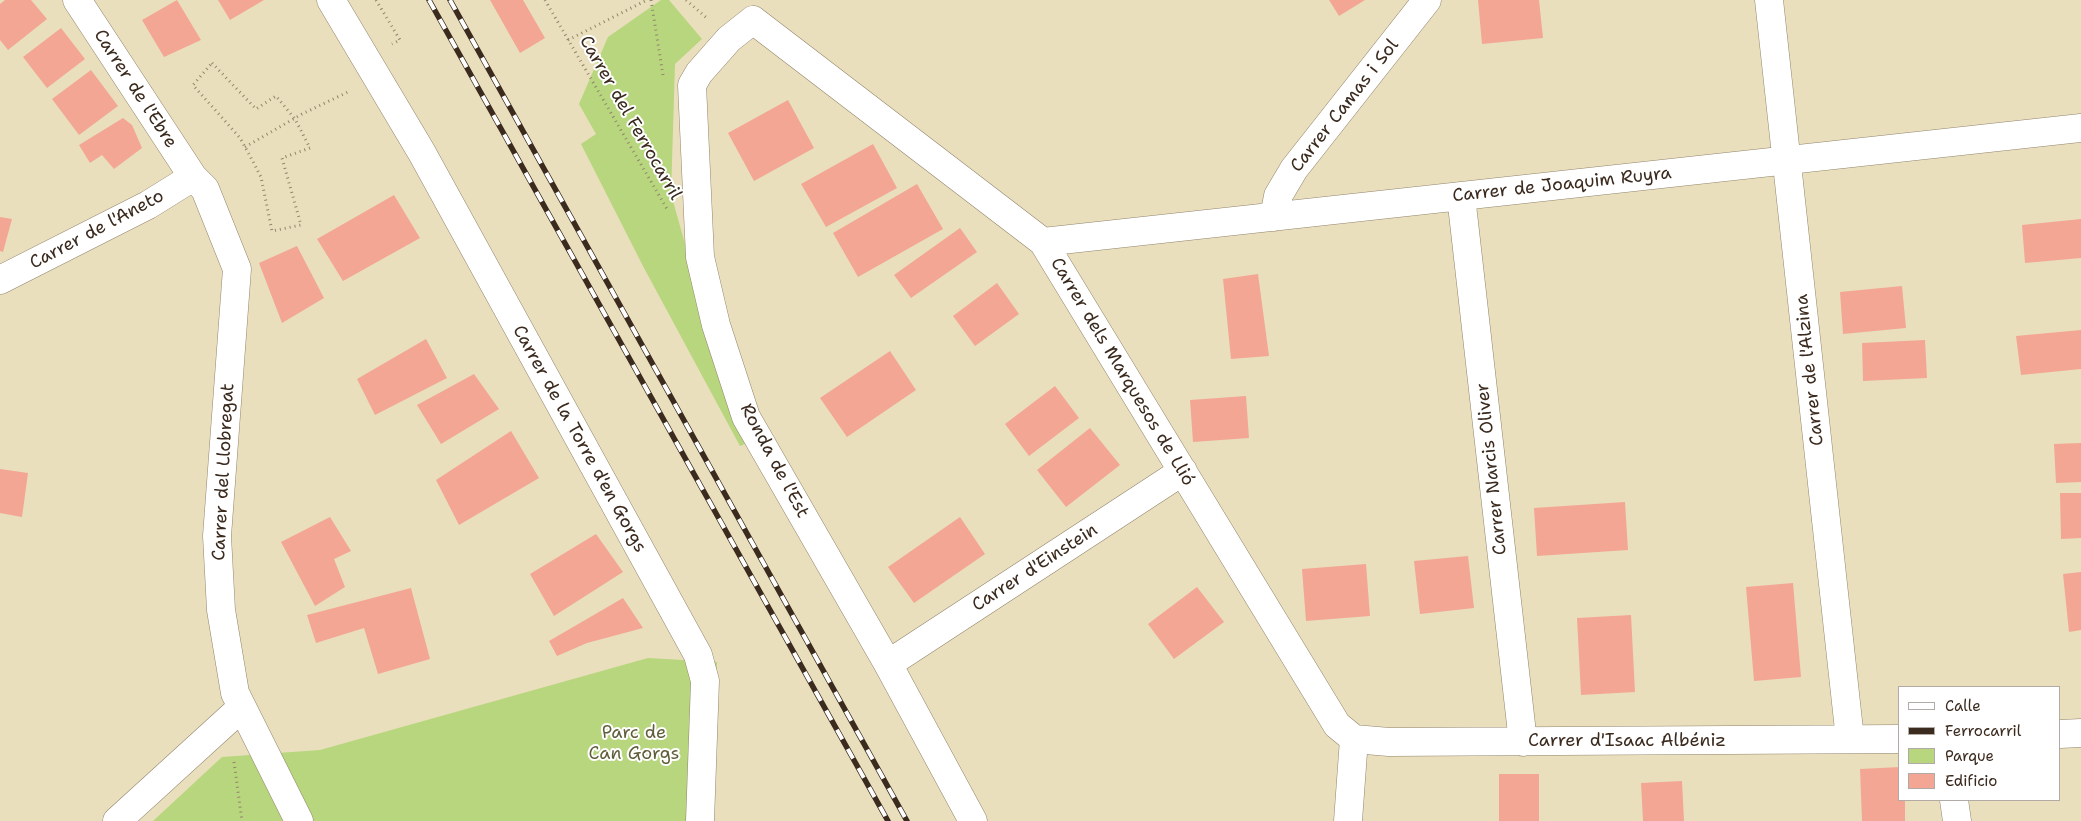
<!DOCTYPE html>
<html>
<head>
<meta charset="utf-8">
<style>
	body { margin:0 }
	#map { position:relative; width:2081px; height:821px; overflow:hidden; background:#e9dfbc; font-family:"Shantell Sans",sans-serif }
	canvas { display:block }
	.legend { position:absolute; left:1898px; top:686px; width:162px; height:115px; box-sizing:border-box; background:#fff; border:1px solid #b1aaa5; margin:0; padding:6px 9px; list-style:none; font-size:15px; color:#3b2a1e }
	.legend li { display:flex; align-items:center; gap:10px; height:25px }
	.legend b { width:25px; border:1px solid #b1aaa5 }
</style>
</head>
<body>
<div id="map">
<canvas width="2081" height="821"></canvas>
<ul class="legend">
<li><b style="height:6px;background:#fff"></b>Calle</li>
<li><b style="height:6px;background:#3b2a1e"></b>Ferrocarril</li>
<li><b style="height:14px;background:#b7d67d"></b>Parque</li>
<li><b style="height:14px;background:#f3a693"></b>Edificio</li>
</ul>
</div>
<script>
const ctx = document.querySelector('canvas').getContext('2d');
ctx.lineJoin = 'round';
function fillPath(path, color) { ctx.fillStyle = color; ctx.fill(path, 'evenodd'); }
const poly = rows => new Path2D(rows.map(r => 'M' + r).join(''));
function strokePath(path, color, width, dash) { ctx.strokeStyle = color; ctx.lineWidth = width; ctx.lineCap = dash ? 'butt' : 'round'; ctx.setLineDash(dash || []); ctx.stroke(path); }
function drawText(font, color, halo, rows, align = 'center') {
  ctx.font = font + ' "Shantell Sans",sans-serif'; ctx.lineWidth = 4; ctx.setLineDash([]); ctx.textBaseline = 'middle'; ctx.strokeStyle = halo; ctx.fillStyle = color; for (const [text, x, y, turn = 0] of rows) {
    ctx.save(); ctx.translate(x, y); ctx.rotate((+turn || 0) * Math.PI / 180); ctx.textAlign = isNaN(turn) ? turn : align; if (halo) ctx.strokeText(text, 0, 0); ctx.fillText(text, 0, 0); ctx.restore();
  }
}
const green = poly([
	[661,0,669,0,702,39,675,64,671,194,694,276,752,441,740,446,644,268,581,144,596,134,579,104,608,37],
	[648,658,717,662,711,821,153,821,222,757,320,750]
]);
const building = poly([
	[5,0,31,0,47,19,8,50,0,40,0,4],
	[177,0,201,40,164,57,142,20],
	[218,0,264,0,230,20],
	[490,0,523,0,545,38,520,53],
	[1329,0,1365,0,1339,16],
	[1478,0,1539,0,1543,38,1482,44],
	[61,28,85,59,47,88,23,57],
	[91,70,118,106,79,135,52,99],
	[788,100,814,148,754,181,728,133],
	[123,118,132,125,142,148,114,169,102,155,90,163,79,145],
	[873,144,897,188,826,227,801,184],
	[917,184,943,229,858,277,833,233],
	[394,195,420,238,343,281,317,239],
	[0,217,12,219,3,252,0,251],
	[2081,219,2081,258,2025,263,2022,225],
	[960,228,977,252,911,298,894,275],
	[297,246,324,298,282,323,259,263],
	[1258,274,1269,356,1231,359,1223,279],
	[997,283,1019,314,975,346,953,316],
	[1902,286,1906,328,1843,334,1840,292],
	[2081,330,2081,369,2021,375,2016,336],
	[426,339,447,378,375,415,357,379],
	[1925,340,1927,378,1863,381,1862,343],
	[890,351,916,390,847,437,820,398],
	[474,374,499,409,441,444,417,405],
	[1055,386,1079,418,1029,456,1005,424],
	[1246,396,1249,438,1193,442,1190,400],
	[1090,428,1120,465,1066,507,1037,470],
	[511,431,539,478,459,525,436,480],
	[2081,443,2081,482,2056,483,2054,444],
	[0,469,28,473,22,517,0,513],
	[2060,493,2081,493,2081,538,2061,539],
	[1625,502,1628,550,1537,556,1534,508],
	[330,517,351,551,334,559,345,587,315,606,281,542],
	[960,517,985,554,914,603,888,567],
	[596,534,623,572,554,616,530,574],
	[1468,556,1474,608,1420,614,1414,561],
	[1366,564,1370,616,1306,621,1302,569],
	[2081,572,2081,630,2069,632,2063,574],
	[1793,583,1801,677,1754,681,1746,587],
	[1197,587,1224,622,1174,659,1148,624],
	[411,588,430,659,378,674,364,628,316,643,307,615],
	[623,598,643,628,587,643,557,656,549,641],
	[1631,615,1635,692,1581,695,1577,618],
	[1900,767,1900,800,1905,800,1905,821,1862,821,1860,769],
	[1499,774,1539,774,1539,821,1499,821],
	[1682,781,1684,821,1643,821,1641,783]
]);
const path = poly([
	[376,0,400,40,392,44],
	[545,0,667,209],
	[651,0,663,75],
	[686,0,708,19],
	[568,40,647,0],
	[212,63,256,109,276,96,295,119,310,148,282,158,301,225,272,231,261,177,250,156,240,138,193,85,212,63],
	[245,147,302,114,350,91],
	[234,762,242,821]
]);
const minor = poly([
	[77,0,193,177,205,189,237,269,217,536,221,610,235,693,299,821],
	[331,0,422,153,698,655,705,681,700,821],
	[1769,0,1850,739],
	[753,20,1043,242,1337,725,1354,739],
	[753,20,729,39,699,73,692,85,700,257,716,325,746,417,888,664,973,821],
	[1461,196,1523,742],
	[1274,217,1278,196,1294,169,1427,0],
	[1043,242,2081,128],
	[0,280,148,205,193,177],
	[888,664,1183,471],
	[2060,734,2081,733],
	[1354,739,1389,742,1900,739],
	[1954,800,1957,821],
	[117,821,241,708],
	[1348,821,1354,739]
]);
const rail = poly([
	[429,0,888,821],
	[450,0,907,821]
]);
const streetNames = [
	["Carrer de l'Ebre",135,89,57],
	["Carrer Camas i Sol",1345,106,-52],
	["Carrer del Ferrocarril",630,118,60],
	["Carrer de Joaquim Ruyra",1562,185,-6],
	["Carrer de l'Aneto",97,230,-28],
	["Carrer de l'Alzina",1810,370,-96],
	["Carrer dels Marquesos de Llió",1122,372,59],
	["Carrer de la Torre d'en Gorgs",579,439,61],
	["Ronda de l'Est",774,461,62],
	["Carrer Narcis Oliver",1492,469,-96],
	["Carrer del Llobregat",224,472,-87],
	["Carrer d'Einstein",1035,568,-33],
	["Carrer d'Isaac Albéniz",1627,741]
];
const parkNames = [
	["Parc de",634,733],
	["Can Gorgs",634,754]
];
fillPath(green, '#b7d67d');
fillPath(building, '#f3a693');
strokePath(minor, '#92846d', 29);
strokePath(path, '#92846d', 3, [1, 4]);
strokePath(minor, '#fff', 28);
strokePath(rail, '#3b2a1e', 5.5);
strokePath(rail, '#fff', 4, [11]);
drawText('18px', '#3b2a1e', '#fff', streetNames);
drawText('18px', '#605e3a', '#fff', parkNames);
</script>
</body>
</html>
